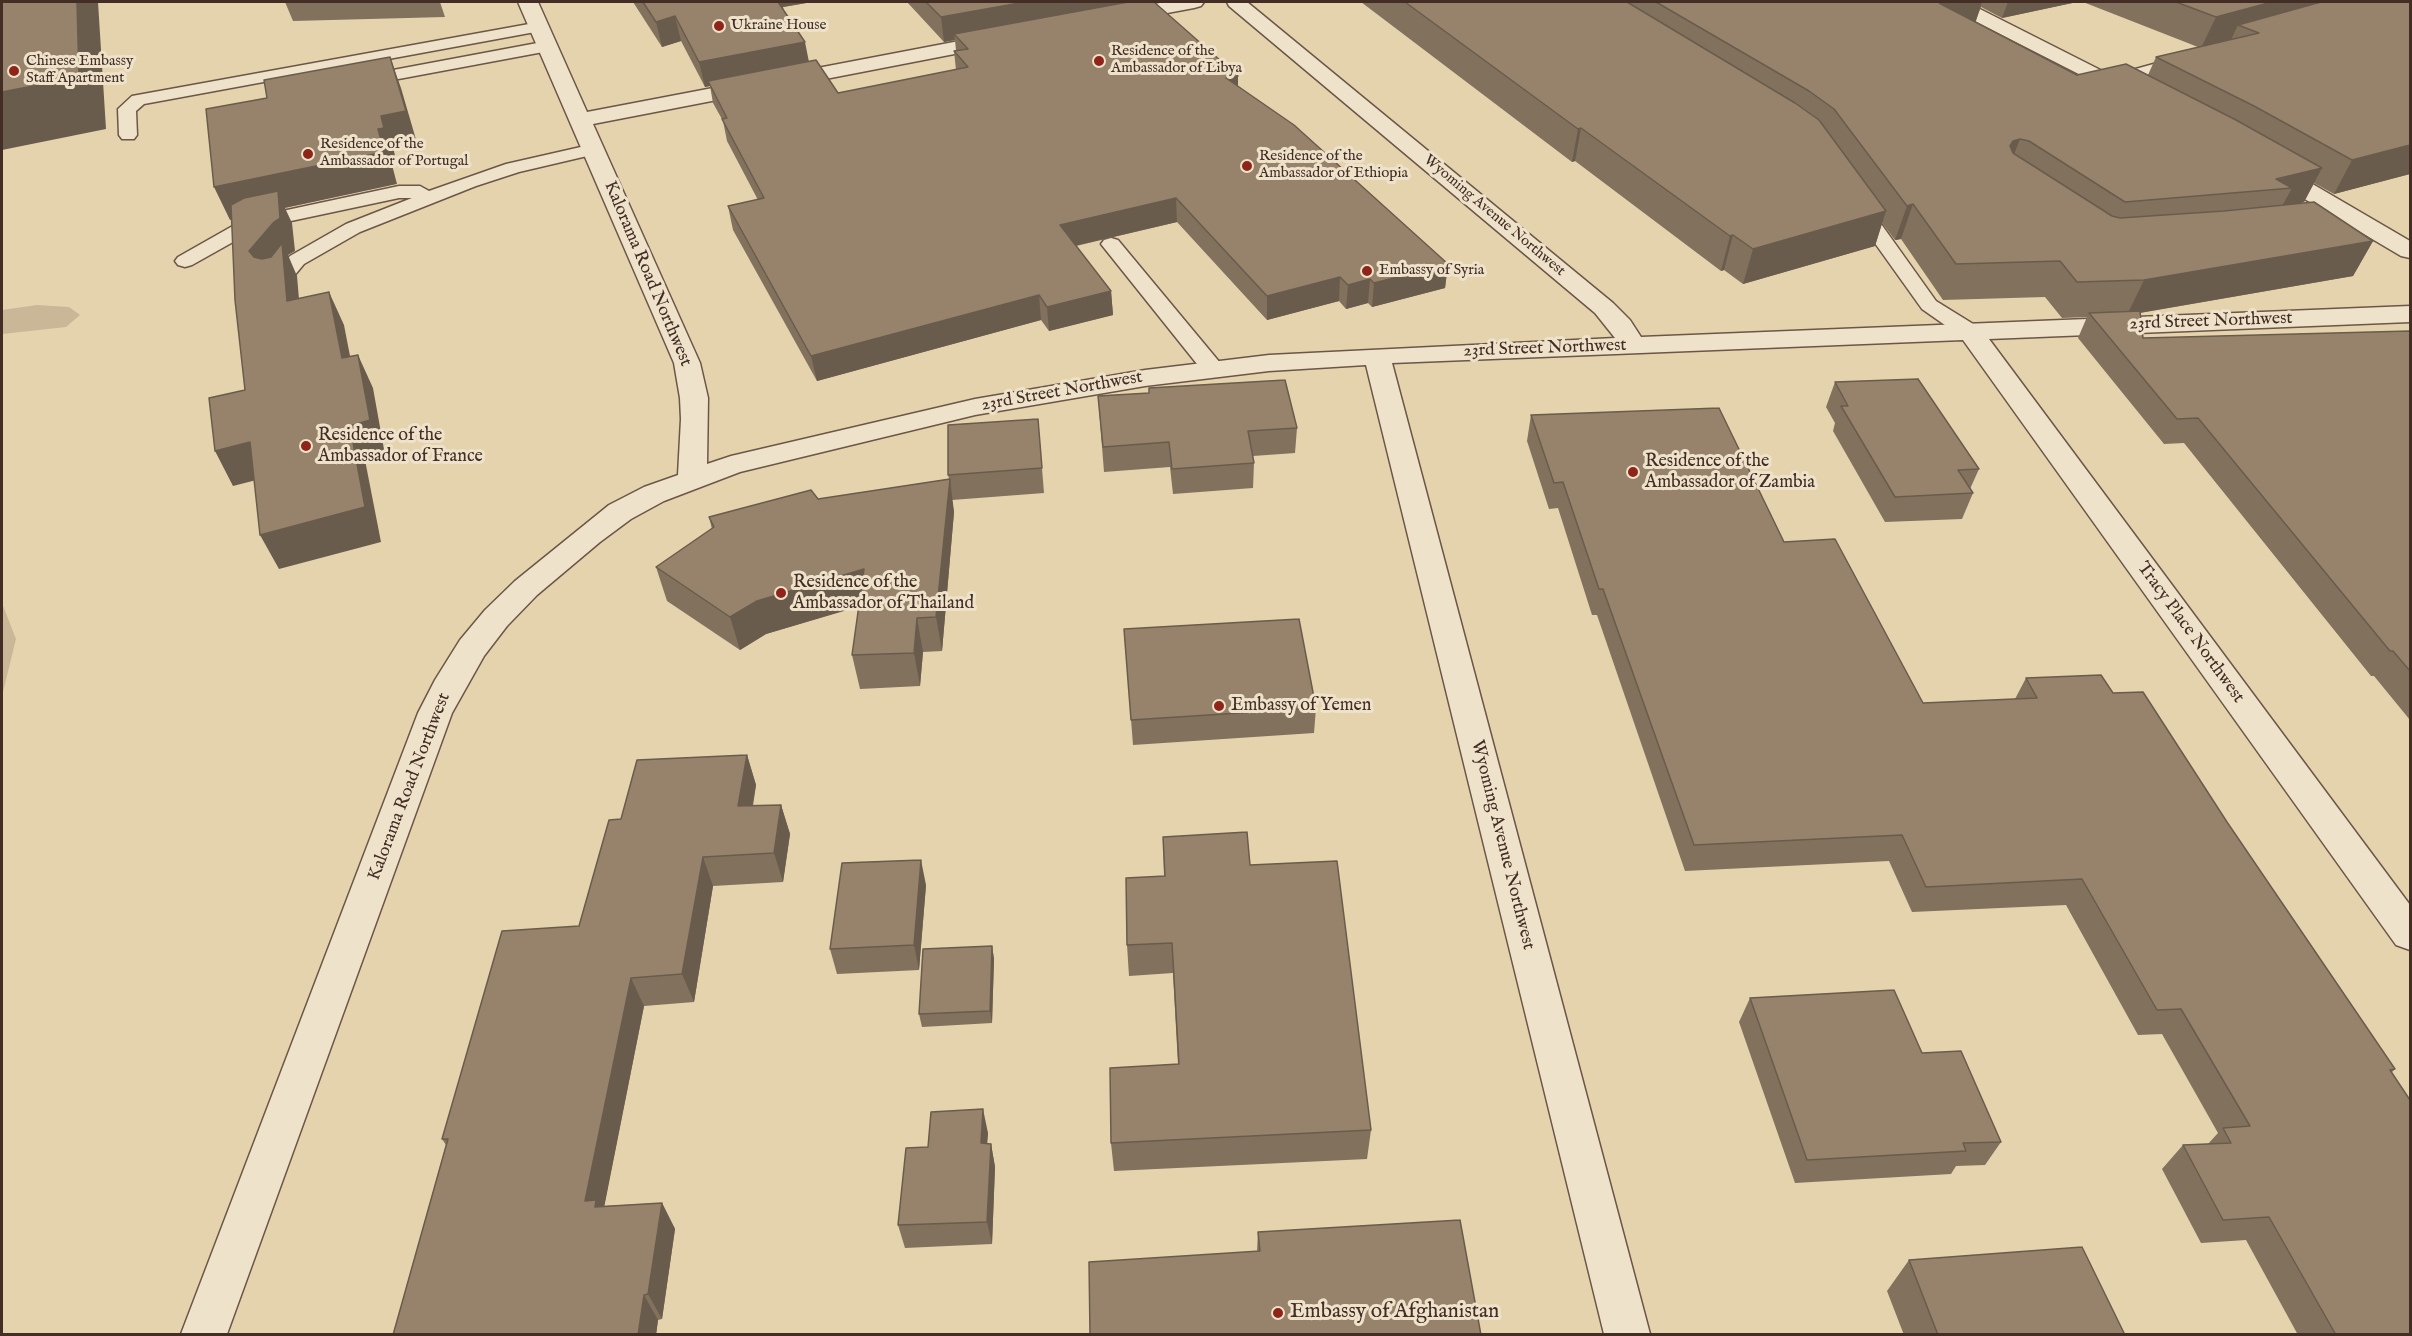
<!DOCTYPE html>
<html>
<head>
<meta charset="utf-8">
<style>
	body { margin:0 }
	#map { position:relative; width:2412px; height:1336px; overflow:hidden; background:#e5d3ae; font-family:"IM FELL English",serif }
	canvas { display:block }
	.frame { position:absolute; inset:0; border:3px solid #432d25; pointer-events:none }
</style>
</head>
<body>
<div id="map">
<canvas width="2412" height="1336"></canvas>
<div class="frame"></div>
</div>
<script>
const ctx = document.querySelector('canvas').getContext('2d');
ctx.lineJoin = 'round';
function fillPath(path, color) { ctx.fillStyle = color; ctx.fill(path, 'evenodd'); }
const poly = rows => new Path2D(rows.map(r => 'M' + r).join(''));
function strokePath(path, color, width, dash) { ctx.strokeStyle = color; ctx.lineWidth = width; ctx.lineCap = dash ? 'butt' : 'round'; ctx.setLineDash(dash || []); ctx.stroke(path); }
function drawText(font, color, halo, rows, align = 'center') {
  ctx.font = font + ' "IM FELL English",serif'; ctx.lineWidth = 6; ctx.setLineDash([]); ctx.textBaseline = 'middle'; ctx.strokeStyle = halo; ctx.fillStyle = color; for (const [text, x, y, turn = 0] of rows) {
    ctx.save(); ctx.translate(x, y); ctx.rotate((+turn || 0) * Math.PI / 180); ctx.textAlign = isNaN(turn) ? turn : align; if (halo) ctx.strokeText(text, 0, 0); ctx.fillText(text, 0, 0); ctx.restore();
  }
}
const green = poly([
	[37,305,69,307,80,315,66,327,2,334,2,310],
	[2,603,16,639,2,696]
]);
const lane = poly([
	[540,22,548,27,546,30,144,104,136,111,137,135,134,139,122,139,119,135,118,109,132,96,540,22],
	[548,41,556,46,554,50,361,86,355,85,352,81,355,77,361,76,548,41],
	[2186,55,2194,60,2192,64,2109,87,2103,86,2100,82,2103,78,2186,55],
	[594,144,600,145,603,149,600,153,519,172,476,186,360,232,304,264,284,288,277,290,270,288,267,284,290,256,346,224,412,198,399,198,258,228,192,265,185,267,178,265,175,261,178,257,245,219,399,186,420,186,429,191,506,164,594,144],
	[1857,198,1864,200,1936,301,1978,327,1981,332,1978,337,1970,338,1962,337,1922,309,1847,204,1850,200,1857,198],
	[1111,238,1118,240,1221,364,1224,369,1221,374,1213,376,1205,374,1101,244,1104,240,1111,238]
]);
const street = poly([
	[518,2,538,2,587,112,1001,33,1008,35,1011,39,1008,43,1001,45,593,124,700,363,708,398,707,464,731,456,975,399,1145,370,1269,355,1615,338,1595,313,1229,6,1227,2,1247,2,1613,303,1630,320,1641,337,2410,306,2410,322,1989,339,2410,905,2410,950,2396,945,1963,340,1392,363,1650,1334,1604,1334,1366,365,1269,371,1145,386,975,415,740,472,664,501,631,519,600,542,537,595,507,626,484,656,452,713,227,1334,181,1334,418,713,435,680,460,640,485,610,515,581,609,505,644,487,678,475,681,419,680,398,674,363,518,2],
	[1165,2,1204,2,1201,6,1194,8,1119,22,1112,20,1109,16,1112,12,1165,2],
	[1942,2,1966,2,2136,88,2140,92,2136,96,2129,98,2122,96,1945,6,1942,2],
	[2272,163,2280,165,2410,241,2410,258,2401,256,2264,175,2261,170,2264,165,2272,163]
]);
const wall = poly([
	[285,2,440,2,445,17,293,21],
	[633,2,812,2,783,7,783,9,809,62,838,93,956,70,954,51,956,51,955,40,944,42,907,2,1154,2,1238,86,1448,264,1445,288,1372,307,1368,303,1346,309,1339,301,1267,320,1177,222,1076,246,1111,291,1113,315,1049,331,1041,320,817,381,733,230,728,206,758,200,727,141,723,121,713,103,710,86,705,87,681,41,662,47],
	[1361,2,2077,2,2002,18,1981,7,1975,22,2077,75,2148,75,2156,57,2198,47,2083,2,2410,2,2410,174,2334,194,2314,183,2304,202,2298,204,2373,241,2353,276,2140,313,2143,338,2410,331,2410,720,2374,676,2371,676,2184,443,2164,444,2078,338,2087,317,2062,318,2045,297,1943,300,1901,239,1895,240,1882,223,1875,246,1743,284,1724,270,1721,271,1575,161,1572,162],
	[1835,382,1979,469,1970,489,1973,493,1962,519,1885,522,1833,431,1835,423,1826,407],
	[1098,396,1297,428,1295,453,1253,456,1254,463,1253,488,1173,494,1170,467,1104,472],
	[1531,415,1784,542,1923,703,2015,699,2026,678,2113,693,2227,822,2395,1069,2392,1072,2410,1335,2298,1335,2246,1240,2201,1243,2162,1169,2183,1145,2208,1144,2218,1133,2162,1034,2138,1035,2066,905,1912,912,1889,861,1685,871,1597,615,1592,615,1558,508,1549,509,1527,441],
	[1038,419,1044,493,952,500,954,512,942,651,923,652,920,686,860,689,852,655,859,606,766,634,740,650,667,601,656,567,712,529,709,517,818,499,949,479,948,475],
	[1124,629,1316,708,1314,733,1133,745],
	[747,755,756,785,753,806,781,805,790,834,783,882,713,886,694,1002,644,1006,604,1206,662,1203,675,1229,662,1319,658,1320,656,1335,393,1335,446,1145,442,1139,579,926],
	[1163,837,1250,865,1371,1130,1367,1159,1114,1171,1111,1143,1178,1065,1173,973,1129,976,1127,945,1164,876],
	[926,885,919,970,837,974,830,949],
	[992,946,994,959,992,1023,922,1027,919,1014],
	[1750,998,1922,1053,2001,1142,1985,1165,1956,1166,1951,1174,1795,1183,1739,1022],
	[988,1133,987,1144,991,1144,995,1167,992,1244,905,1248,898,1225,928,1147],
	[1258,1232,1481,1335,1257,1251],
	[1909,1260,2125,1335,1904,1335,1887,1291]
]);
const shadedWall = poly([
	[77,2,98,2,106,129,2,150,2,92],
	[774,2,812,2,783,7,786,23],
	[1025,2,1135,2,954,34,955,40,944,42,941,17],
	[1945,2,1982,2,1975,24,1939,3],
	[2008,2,2077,2,2002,18],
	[2272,2,2321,2,2290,24,2238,25,2231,40,2201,48,2216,17],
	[675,16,681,41,662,47,656,22],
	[805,42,810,67,708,81,710,86,705,87,699,62],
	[390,57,401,88,417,143,393,147,396,160,391,161,397,184,285,208,292,223,295,251,288,255,297,276,302,334,265,284,249,251,279,209,230,220,214,187,378,129],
	[1238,76,1238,98,1226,78],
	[1581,128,1575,161,1572,162,1578,129],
	[2020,139,2007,173,2010,146,2013,141],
	[2410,145,2410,174,2334,194,2352,160],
	[2322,168,2304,202,2281,208,2292,188,2276,179],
	[1176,198,1177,222,1061,249,1060,225],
	[1913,204,1901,239,1895,240,1907,206],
	[1886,211,1875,246,1743,284,1753,249],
	[1733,235,1724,270,1721,271,1730,236],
	[2373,241,2353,276,2127,315,2144,280],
	[1448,264,1445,288,1372,307,1374,283],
	[1340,277,1339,301,1267,320,1267,296],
	[1370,279,1368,303,1346,309,1348,285],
	[1111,291,1113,315,1049,331,1047,307],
	[329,292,344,325,357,392,342,358],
	[1039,295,1041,320,817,381,811,356],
	[358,355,373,388,385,455,365,460,381,542,279,569,260,535,350,426],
	[250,442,268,477,233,486,215,451],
	[950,479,954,512,942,651,936,617],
	[864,569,871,603,766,634,740,650,730,617,757,601],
	[917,618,923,652,920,686,914,653],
	[747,755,756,785,747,836,738,806],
	[781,805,790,834,783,882,774,853],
	[703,857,713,886,694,1002,682,974],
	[921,860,926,885,919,970,914,945],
	[992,946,994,959,992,1023,990,1011],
	[631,978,644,1006,603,1213,585,1201],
	[983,1109,988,1133,985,1167,981,1143],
	[991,1144,995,1167,992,1244,987,1222],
	[662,1203,675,1229,662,1319,648,1294],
	[644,1295,658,1320,656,1335,638,1335]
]);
const building = poly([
	[2,2,77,2,79,77,2,92,2,2],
	[643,2,778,2,805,42,699,62,675,16,656,22,643,2],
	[926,2,1025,2,941,17,926,2],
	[1128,2,1154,2,1238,76,1226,78,1294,125,1448,264,1374,283,1370,279,1348,285,1340,277,1267,296,1176,198,1060,225,1111,291,1047,307,1039,295,811,356,728,206,764,198,722,119,727,118,708,81,816,60,838,93,968,67,954,51,968,49,954,34,1128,2],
	[1405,2,1627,2,1795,103,1819,120,1886,211,1753,249,1733,235,1730,236,1581,128,1578,129,1405,2],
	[1656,2,1945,2,1939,3,2077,75,2126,64,2236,120,2322,168,2276,179,2292,188,2125,202,2029,141,2020,139,2013,141,2010,146,2013,153,2112,216,2120,218,2224,211,2314,202,2373,241,2144,280,2077,282,2060,261,1956,264,1913,204,1907,206,1834,109,1809,91,1656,2],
	[2176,2,2272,2,2216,17,2176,2],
	[2321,2,2410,2,2410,145,2352,160,2254,106,2156,57,2259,33,2238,25,2321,2],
	[390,57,406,111,381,116,384,128,378,129,384,152,214,187,206,109,267,98,264,80,390,57],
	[278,191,280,218,274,222,249,251,254,257,262,259,271,257,282,243,287,301,329,292,342,358,358,355,370,420,350,426,365,507,260,535,250,442,215,451,209,398,245,390,235,300,231,205,244,198,278,191],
	[2140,311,2143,338,2410,331,2410,671,2393,651,2390,651,2198,418,2177,419,2089,313,2140,311],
	[1918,379,1979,469,1958,470,1973,493,1895,497,1841,406,1848,406,1835,382,1918,379],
	[1285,380,1297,428,1248,431,1254,463,1172,469,1169,442,1103,447,1098,396,1149,393,1149,388,1285,380],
	[1719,408,1784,542,1835,539,1923,703,2037,698,2026,678,2101,675,2113,693,2143,692,2227,822,2395,1069,2390,1070,2410,1100,2410,1335,2336,1335,2269,1217,2223,1220,2183,1145,2231,1143,2223,1128,2250,1126,2181,1009,2157,1010,2082,879,1926,887,1902,835,1694,845,1603,589,1599,589,1563,482,1554,483,1531,415,1719,408],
	[1038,419,1042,468,948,475,948,425,1038,419],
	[950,479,936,617,917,618,914,653,852,655,864,569,757,601,730,617,656,567,714,527,709,517,811,490,818,499,950,479],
	[1299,619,1316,708,1131,720,1124,629,1299,619],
	[747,755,738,806,781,805,774,853,703,857,682,974,631,978,585,1201,596,1200,595,1207,662,1203,648,1294,644,1295,638,1335,393,1335,448,1139,442,1139,502,931,579,926,609,820,621,819,637,760,747,755],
	[1247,832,1250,865,1337,861,1371,1130,1111,1143,1110,1068,1179,1064,1172,943,1127,945,1126,878,1165,876,1163,837,1247,832],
	[921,860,914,945,830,949,842,863,921,860],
	[992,946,990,1011,919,1014,923,949,992,946],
	[1894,990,1922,1053,1961,1051,2001,1142,1963,1143,1966,1151,1807,1160,1750,998,1894,990],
	[983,1109,981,1143,991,1144,987,1222,898,1225,906,1148,928,1147,931,1112,983,1109],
	[1460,1220,1481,1335,1090,1335,1089,1262,1260,1251,1258,1232,1460,1220],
	[2082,1247,2125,1335,1938,1335,1909,1260,2082,1247]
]);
const markers = [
	[719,26,6,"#8f2418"],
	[1099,61,6,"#8f2418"],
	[14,71,6,"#8f2418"],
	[308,154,6,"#8f2418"],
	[1247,166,6,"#8f2418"],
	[1367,271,6,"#8f2418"],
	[306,446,6,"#8f2418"],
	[1633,472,6,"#8f2418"],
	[781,593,6,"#8f2418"],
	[1219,706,6,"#8f2418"],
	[1278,1313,6,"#8f2418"]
];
const farPoinames = [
	["Ukraine House",731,26],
	["Residence of the",1111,52],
	["Ambassador of Libya",1111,69],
	["Chinese Embassy",26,62],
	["Staff Apartment",26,79],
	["Residence of the",320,145],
	["Ambassador of Portugal",320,162],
	["Residence of the",1259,157],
	["Ambassador of Ethiopia",1259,174],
	["Embassy of Syria",1379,271]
];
const farStreetnames = [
	["Wyoming Avenue Northwest",1494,216,40]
];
const streetNames = [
	["Kalorama Road Northwest",647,274,67],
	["23rd Street Northwest",2211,322,-2],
	["23rd Street Northwest",1545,349,-2],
	["23rd Street Northwest",1062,392,-10],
	["Tracy Place Northwest",2190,633,54],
	["Kalorama Road Northwest",410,787,-69],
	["Wyoming Avenue Northwest",1502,845,76]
];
const poiNames = [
	["Residence of the",318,436],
	["Ambassador of France",318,457],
	["Residence of the",1645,462],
	["Ambassador of Zambia",1645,483],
	["Residence of the",793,583],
	["Ambassador of Thailand",793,604],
	["Embassy of Yemen",1231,706]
];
const nearPoinames = [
	["Embassy of Afghanistan",1290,1313]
];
fillPath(green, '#c9b797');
strokePath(lane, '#6c5647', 3);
strokePath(street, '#6c5647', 3);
fillPath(lane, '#eee2ca');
fillPath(street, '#eee2ca');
fillPath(wall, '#82715d');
fillPath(shadedWall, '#6a5c4c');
fillPath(building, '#97836c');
strokePath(building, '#6a5c4c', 1.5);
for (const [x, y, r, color] of markers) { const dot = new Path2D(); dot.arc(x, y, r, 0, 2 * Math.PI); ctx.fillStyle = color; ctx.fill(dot); strokePath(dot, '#eee2ca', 2); }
drawText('15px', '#432d25', '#eee2ca', farPoinames, 'left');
drawText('15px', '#432d25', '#eee2ca', farStreetnames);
drawText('18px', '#432d25', '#eee2ca', streetNames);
drawText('18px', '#432d25', '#eee2ca', poiNames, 'left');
drawText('21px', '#432d25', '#eee2ca', nearPoinames, 'left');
</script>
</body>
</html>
